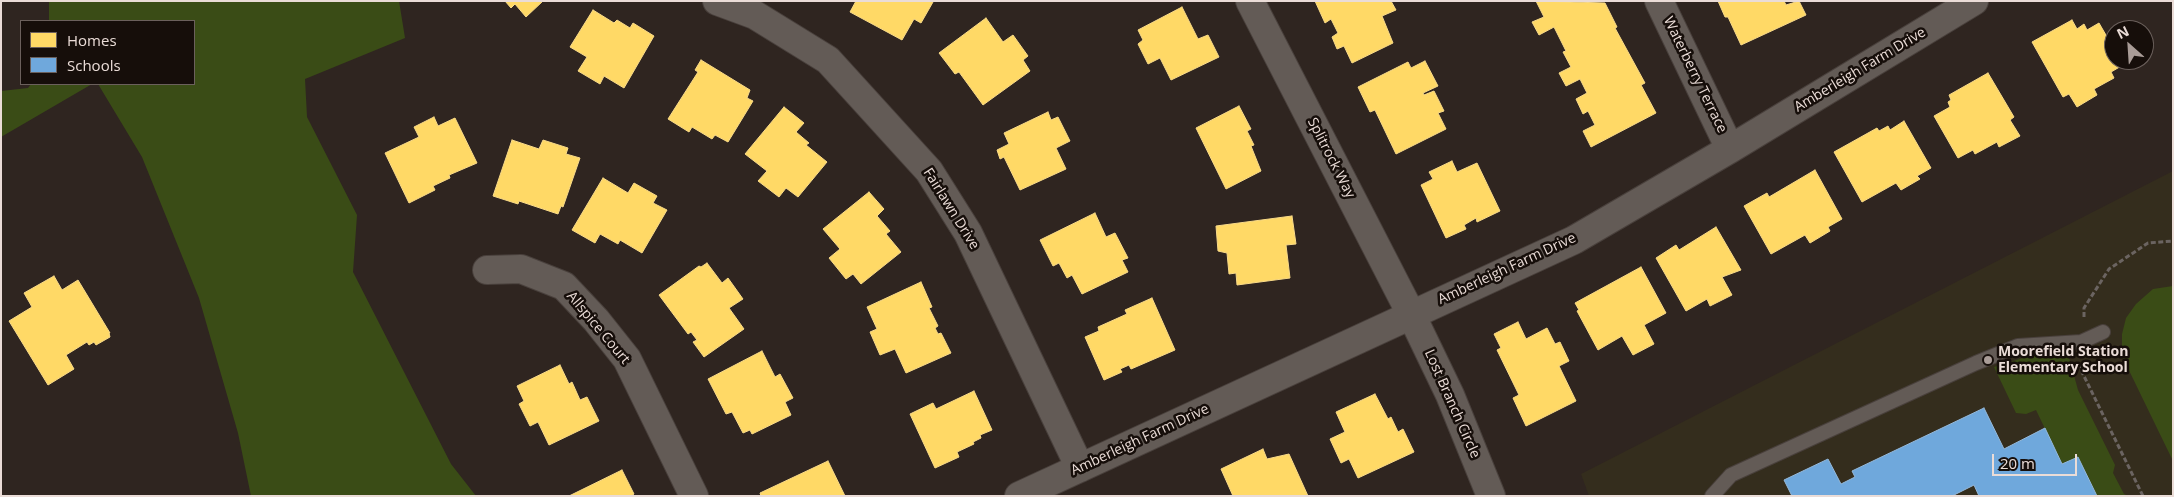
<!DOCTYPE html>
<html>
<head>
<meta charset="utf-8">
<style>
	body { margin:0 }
	#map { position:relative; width:2174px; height:497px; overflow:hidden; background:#2f2520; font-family:"Open Sans",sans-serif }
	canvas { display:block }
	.frame { position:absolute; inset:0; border:2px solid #eadcd7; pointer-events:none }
	.legend { position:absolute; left:20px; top:20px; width:175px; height:65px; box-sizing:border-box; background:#160e0a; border:1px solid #6b605c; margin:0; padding:6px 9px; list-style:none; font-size:15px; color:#eadcd7 }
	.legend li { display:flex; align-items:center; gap:10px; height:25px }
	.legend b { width:25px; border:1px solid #6b605c }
	.north { position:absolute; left:2104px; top:20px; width:50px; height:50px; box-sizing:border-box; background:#160e0a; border:1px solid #6b605c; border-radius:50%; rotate:334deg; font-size:14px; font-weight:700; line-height:20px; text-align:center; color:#eadcd7 }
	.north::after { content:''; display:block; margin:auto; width:18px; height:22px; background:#a99c97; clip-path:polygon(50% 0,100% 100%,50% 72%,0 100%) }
	.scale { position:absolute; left:1992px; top:454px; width:85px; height:22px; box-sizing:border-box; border:2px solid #eadcd7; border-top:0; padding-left:6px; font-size:15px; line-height:18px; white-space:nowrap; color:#eadcd7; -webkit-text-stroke:4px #160e0a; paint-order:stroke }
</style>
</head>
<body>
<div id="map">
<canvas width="2174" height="497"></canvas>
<div class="frame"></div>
<ul class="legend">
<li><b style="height:14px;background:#ffd966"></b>Homes</li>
<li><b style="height:14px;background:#6fa8dc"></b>Schools</li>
</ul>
<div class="north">N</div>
<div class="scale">20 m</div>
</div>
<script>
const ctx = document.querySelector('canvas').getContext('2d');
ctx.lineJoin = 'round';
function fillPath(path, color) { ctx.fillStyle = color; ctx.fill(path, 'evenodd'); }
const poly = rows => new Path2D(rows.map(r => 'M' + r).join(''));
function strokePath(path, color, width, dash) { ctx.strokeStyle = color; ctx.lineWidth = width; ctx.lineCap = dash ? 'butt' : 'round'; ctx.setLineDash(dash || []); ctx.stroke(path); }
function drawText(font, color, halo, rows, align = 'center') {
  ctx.font = font + ' "Open Sans",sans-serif'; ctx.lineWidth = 5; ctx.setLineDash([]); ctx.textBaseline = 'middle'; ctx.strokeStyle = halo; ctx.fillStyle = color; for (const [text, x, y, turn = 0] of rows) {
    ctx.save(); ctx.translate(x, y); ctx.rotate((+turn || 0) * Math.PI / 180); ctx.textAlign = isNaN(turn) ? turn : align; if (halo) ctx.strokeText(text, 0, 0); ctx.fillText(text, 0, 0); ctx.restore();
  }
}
const education = poly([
	[2173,171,2173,496,1589,496,1581,474]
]);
const green = poly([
	[49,1,399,1,405,38,305,79,307,117,357,215,353,272,451,464,476,496,251,496,238,433,199,298,142,157,98,84,194,84,194,21,49,21],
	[31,84,92,84,1,137,1,91,28,88],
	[2173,286,2173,461,2122,356,2122,334,2126,318,2136,304,2153,289],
	[2067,350,2078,390,2115,465,2113,473,2124,494,2128,496,2097,496,2078,457,2062,464,2036,410,2026,414,2016,413,1994,367,2023,358]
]);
const homes = poly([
	[505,1,543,1,526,17,515,4,511,8,505,1],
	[856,1,933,1,933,2,921,23,914,19,902,40,850,12,856,1],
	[1315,1,1391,1,1396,10,1382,16,1393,43,1352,63,1344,46,1337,49,1332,37,1338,33,1331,19,1325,23,1315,1],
	[1536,1,1605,3,1617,27,1615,28,1645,83,1641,85,1656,113,1591,147,1583,131,1595,125,1588,111,1583,114,1576,99,1587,93,1580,79,1566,86,1559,73,1571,67,1563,52,1566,51,1554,27,1539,35,1532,22,1544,17,1536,1],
	[1718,1,1784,1,1786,5,1799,1,1806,15,1741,45,1728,17,1725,17,1718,1],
	[1182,7,1198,39,1208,35,1219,57,1171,80,1160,58,1148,64,1138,44,1143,40,1138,30,1182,7],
	[593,10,614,23,617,20,630,28,633,23,654,36,624,88,604,76,600,84,578,71,587,57,570,47,593,10],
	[986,18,1003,42,1013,35,1028,56,1023,60,1030,71,983,105,959,72,955,74,939,53,986,18],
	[2072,20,2077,29,2084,24,2087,30,2099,23,2114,49,2114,60,2120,60,2123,65,2111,72,2114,78,2094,89,2097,95,2077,107,2069,94,2063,97,2032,42,2072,20],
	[701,60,750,90,747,98,753,101,728,142,715,135,712,139,692,127,689,132,668,119,698,72,695,70,701,60],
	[1425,61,1438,86,1423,93,1424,95,1434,91,1444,111,1438,113,1446,129,1396,154,1375,110,1370,112,1358,87,1408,62,1411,68,1425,61],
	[1988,73,2014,117,2010,120,2020,136,1999,147,1997,142,1975,154,1973,150,1958,158,1934,116,1950,107,1948,102,1951,100,1949,95,1988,73],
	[1239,106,1251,129,1247,131,1254,145,1251,146,1261,171,1226,189,1196,128,1239,106],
	[784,107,804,123,796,132,809,143,806,145,827,162,798,197,786,188,779,197,758,181,767,171,745,154,784,107],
	[1048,112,1051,120,1058,117,1070,141,1056,148,1066,169,1020,190,1004,157,1000,159,997,150,1009,144,1004,133,1048,112],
	[434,117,438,126,455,118,477,163,449,175,450,178,433,186,435,190,409,203,385,153,419,137,414,127,434,117],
	[1904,121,1931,168,1917,176,1920,179,1901,190,1896,183,1862,202,1834,152,1877,128,1879,131,1888,126,1890,130,1904,121],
	[512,140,539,149,543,140,568,148,566,154,580,158,563,207,561,206,558,214,519,201,518,204,493,196,512,140],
	[1452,161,1457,172,1477,163,1500,211,1477,222,1476,218,1464,225,1466,229,1446,238,1421,185,1433,179,1429,172,1452,161],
	[1815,170,1842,219,1828,227,1830,231,1810,243,1805,235,1771,254,1744,206,1767,193,1769,197,1815,170],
	[603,178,628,193,634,183,657,196,653,203,667,210,642,253,620,240,618,244,600,234,595,243,572,230,603,178],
	[869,192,884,209,877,216,890,231,886,234,901,252,861,284,853,274,846,279,829,258,840,249,823,229,869,192],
	[1095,213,1106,237,1115,233,1128,258,1122,260,1128,272,1082,294,1072,275,1067,278,1059,263,1053,266,1040,240,1095,213],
	[1292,216,1296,244,1286,245,1290,278,1237,285,1236,273,1229,274,1227,253,1218,251,1216,226,1292,216],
	[1716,227,1741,270,1722,277,1732,295,1710,306,1707,299,1686,311,1656,258,1676,245,1679,250,1716,227],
	[707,263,722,283,728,278,743,299,729,308,744,329,704,357,693,342,697,340,691,332,688,334,659,295,699,266,701,267,707,263],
	[1641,267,1666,313,1644,325,1654,344,1633,355,1622,336,1598,350,1577,311,1579,310,1575,303,1641,267],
	[54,276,62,290,78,280,110,333,109,333,110,337,96,345,94,342,89,345,87,342,66,355,74,369,48,385,9,321,32,307,24,293,54,276],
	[921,282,932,307,929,308,938,326,935,328,938,334,941,333,951,353,906,373,895,349,880,355,870,332,877,329,867,307,921,282],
	[1152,298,1175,350,1131,369,1129,365,1120,369,1122,372,1104,380,1085,337,1099,331,1098,327,1127,314,1125,310,1152,298],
	[1518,322,1526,339,1547,328,1555,344,1560,342,1569,361,1559,366,1576,401,1526,426,1513,398,1519,395,1497,350,1501,348,1494,334,1518,322],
	[762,351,775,377,780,374,793,398,785,402,791,415,752,434,750,430,743,433,732,412,726,414,708,379,762,351],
	[560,365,569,384,572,382,580,400,587,397,599,421,549,445,538,422,530,426,519,404,524,401,517,386,560,365],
	[974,391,992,430,980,435,981,438,973,442,974,444,957,452,959,457,935,468,910,414,933,403,936,409,974,391],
	[1375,394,1388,419,1391,417,1398,432,1403,429,1414,452,1358,478,1349,459,1341,463,1330,439,1345,432,1336,412,1375,394],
	[1263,449,1267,459,1289,454,1308,496,1233,496,1221,469,1263,449],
	[828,461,845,496,761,496,760,493,828,461],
	[622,470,634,494,631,496,569,496,622,470]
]);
const schools = poly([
	[1984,408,2004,449,2045,428,2062,464,2078,457,2097,496,1979,496,1974,485,1952,496,1792,496,1784,480,1828,459,1841,484,1855,477,1852,471,1984,408]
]);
const path = poly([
	[2084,317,2084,308,2109,269,2148,243,2173,241],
	[2080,363,2080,368,2143,496]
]);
const service = poly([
	[1712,496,1731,475,1976,363,2018,346,2081,342,2103,332]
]);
const minor = poly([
	[717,1,755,15,828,60,929,171,968,233,1080,468],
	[1250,1,1411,314,1450,395,1491,496],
	[1659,1,1730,149],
	[487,270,521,269,564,286,596,320,627,359,694,496],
	[1019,496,1574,240,1730,149,1974,1]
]);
const markers = [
	[1988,360,5,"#a99c97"]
];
const streetNames = [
	["Amberleigh Farm Drive",1860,70,-31],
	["Waterberry Terrace",1695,75,64],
	["Splitrock Way",1331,158,63],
	["Fairlawn Drive",951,209,58],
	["Amberleigh Farm Drive",1507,269,-25],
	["Allspice Court",598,328,50],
	["Lost Branch Circle",1452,404,66],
	["Amberleigh Farm Drive",1140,440,-25]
];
const poiNames = [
	["Moorefield Station",1998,352],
	["Elementary School",1998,368]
];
fillPath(education, '#342d1d');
fillPath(green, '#3a4c16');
fillPath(homes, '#ffd966');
strokePath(homes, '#f9da88', 1);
fillPath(schools, '#6fa8dc');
strokePath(schools, '#94b8da', 1);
strokePath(service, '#49403c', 16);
strokePath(minor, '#49403c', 30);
strokePath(path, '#6b6461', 3, [5, 2.5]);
strokePath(service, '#635b56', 14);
strokePath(minor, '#635b56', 28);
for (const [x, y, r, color] of markers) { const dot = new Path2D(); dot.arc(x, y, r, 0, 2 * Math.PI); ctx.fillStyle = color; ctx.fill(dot); strokePath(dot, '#160e0a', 2); }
drawText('14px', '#eadcd7', '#160e0a', streetNames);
drawText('bold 14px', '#eadcd7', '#160e0a', poiNames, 'left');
</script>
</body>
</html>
